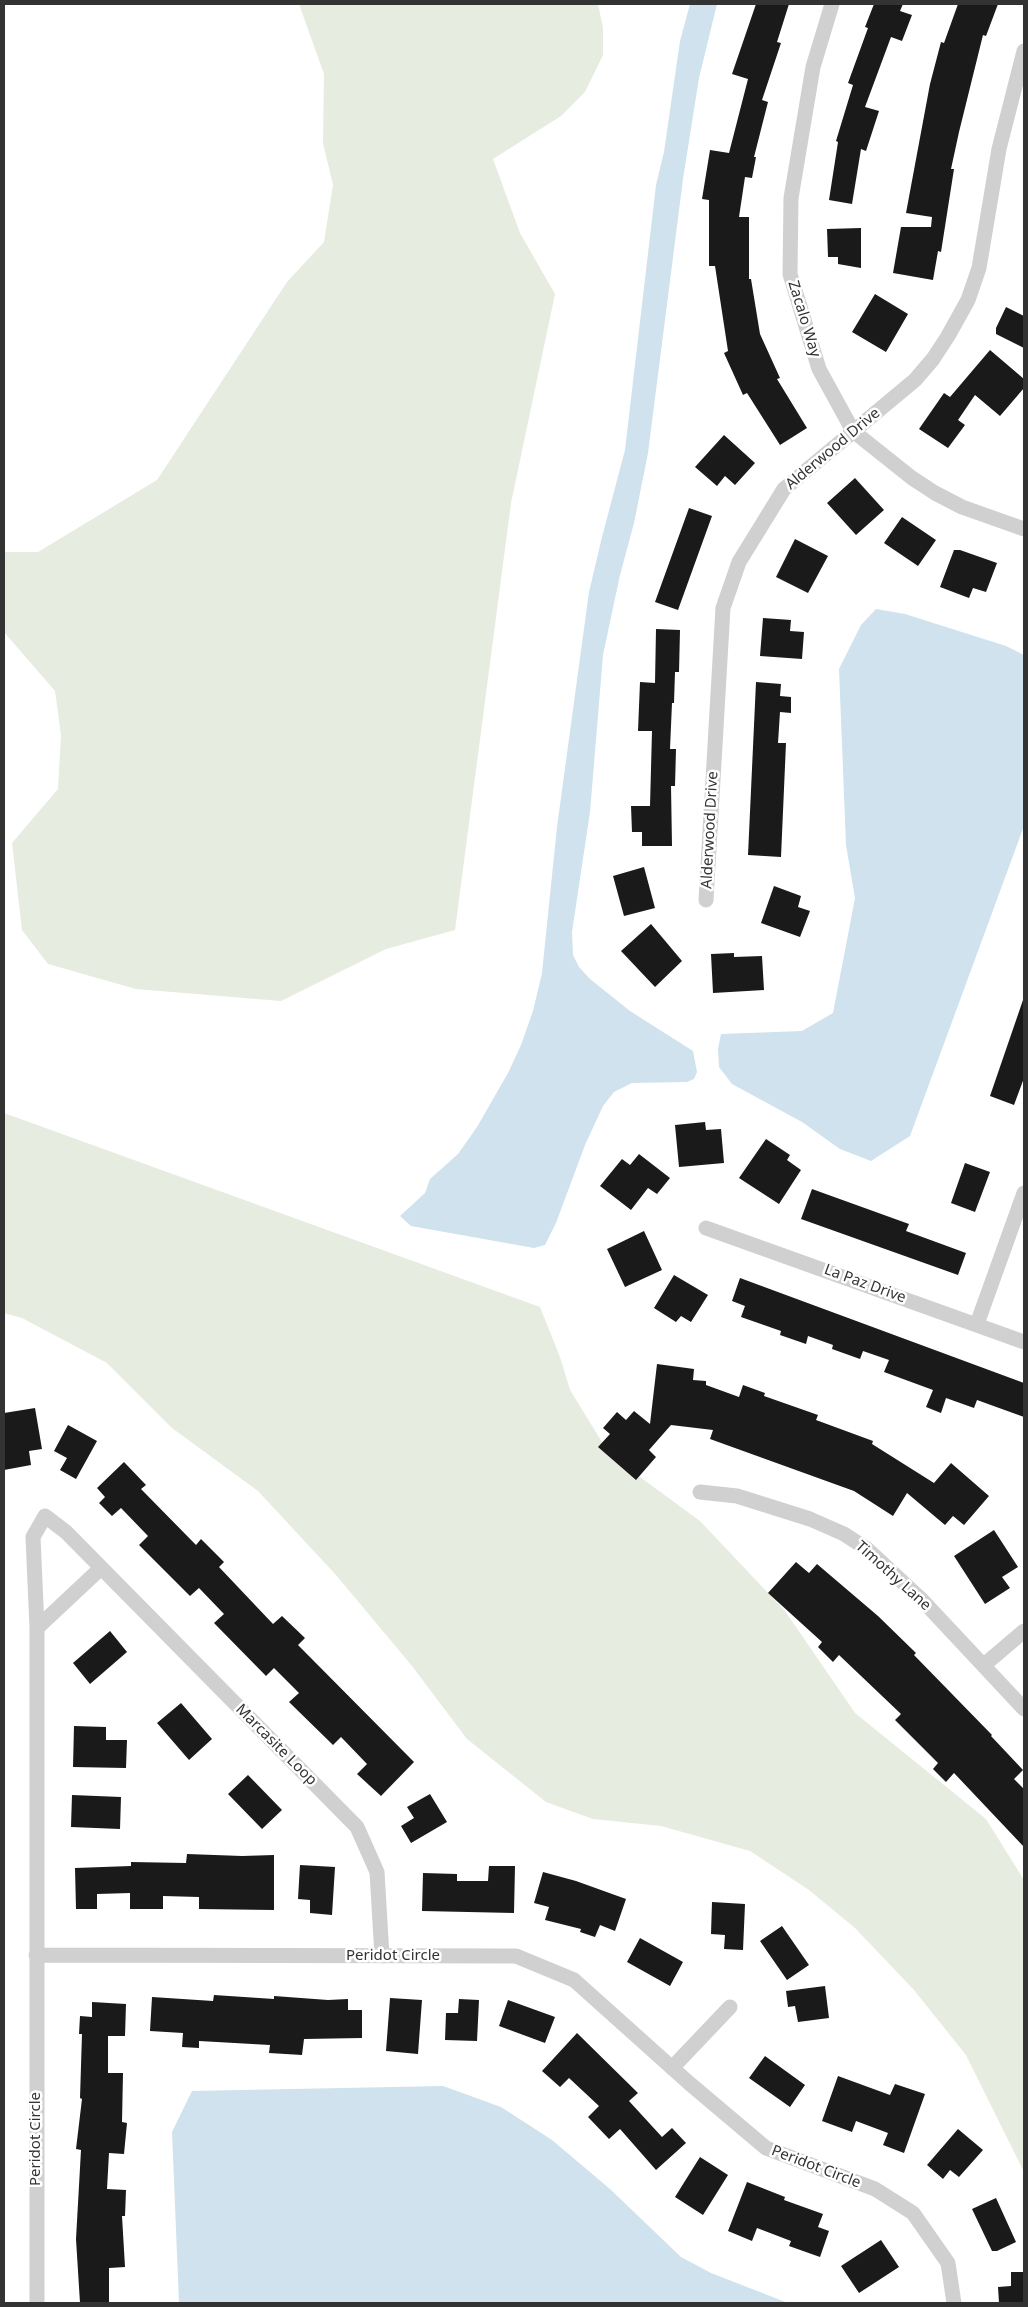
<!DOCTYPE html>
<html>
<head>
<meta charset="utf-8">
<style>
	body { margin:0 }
	#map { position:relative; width:1028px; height:2307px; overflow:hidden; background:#fff; font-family:"Noto Sans",sans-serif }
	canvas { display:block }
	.frame { position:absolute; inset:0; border:5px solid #333; pointer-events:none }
</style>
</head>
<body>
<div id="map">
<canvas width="1028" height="2307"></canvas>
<div class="frame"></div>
</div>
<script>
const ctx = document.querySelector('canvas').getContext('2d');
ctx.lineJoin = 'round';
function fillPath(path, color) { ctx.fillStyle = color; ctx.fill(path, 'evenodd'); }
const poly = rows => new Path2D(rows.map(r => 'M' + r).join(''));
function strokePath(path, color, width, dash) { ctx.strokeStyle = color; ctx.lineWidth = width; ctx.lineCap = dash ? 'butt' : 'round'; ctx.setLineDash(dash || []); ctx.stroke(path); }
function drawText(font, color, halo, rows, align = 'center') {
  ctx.font = font + ' "Noto Sans",sans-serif'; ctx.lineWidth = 5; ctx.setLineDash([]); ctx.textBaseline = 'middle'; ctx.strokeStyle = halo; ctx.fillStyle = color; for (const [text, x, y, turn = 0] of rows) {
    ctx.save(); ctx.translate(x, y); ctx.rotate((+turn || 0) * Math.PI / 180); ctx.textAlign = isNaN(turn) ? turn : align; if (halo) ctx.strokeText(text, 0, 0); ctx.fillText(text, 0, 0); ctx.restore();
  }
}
const green = poly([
	[299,4,598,4,603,28,603,55,585,92,561,116,493,159,520,233,555,294,511,503,455,930,386,949,281,1001,136,989,48,964,22,930,12,843,58,789,61,735,55,691,4,632,4,552,38,552,157,480,287,282,324,242,333,185,323,143,324,74],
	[4,1113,540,1307,560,1357,570,1390,610,1455,700,1521,785,1611,855,1713,986,1819,1024,1880,1024,2172,966,2055,914,1990,855,1928,809,1890,750,1851,661,1826,593,1819,546,1802,467,1739,412,1666,336,1575,258,1491,172,1428,107,1363,22,1318,4,1313]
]);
const water = poly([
	[690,4,717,4,699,78,683,179,648,453,634,523,620,575,603,655,590,812,572,932,573,955,579,967,590,979,630,1011,693,1051,697,1072,694,1079,687,1082,632,1083,614,1092,603,1106,585,1145,556,1223,545,1245,534,1248,411,1226,400,1216,425,1193,430,1179,458,1154,477,1127,508,1073,521,1045,533,1011,542,973,557,827,589,592,602,537,625,450,656,185,664,152,680,41],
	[876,609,905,614,1006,646,1024,655,1024,826,910,1136,871,1161,840,1149,802,1122,732,1084,719,1067,718,1049,721,1034,802,1031,833,1013,855,898,846,845,839,669,861,625],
	[443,2086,501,2107,552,2140,610,2189,681,2257,711,2273,788,2303,179,2303,172,2132,192,2091]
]);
const building = poly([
	[756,4,789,4,777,42,781,43,762,100,768,102,754,157,756,157,752,178,745,177,739,217,749,217,749,279,751,279,760,334,780,378,777,379,807,428,780,445,747,393,743,395,724,353,728,351,715,266,709,266,709,200,702,199,710,150,729,153,748,79,732,74],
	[874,4,903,4,900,11,912,15,902,41,891,37,865,107,879,111,866,151,861,149,852,204,829,200,838,142,836,141,853,85,848,83,868,28,865,27],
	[958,4,998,4,986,36,983,35,959,132,951,169,954,169,941,252,938,251,933,280,893,273,901,227,931,227,932,217,906,213,930,84,941,42,944,43],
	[861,228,861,268,838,264,838,257,828,257,827,229],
	[875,294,908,314,886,352,852,332],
	[1006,307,1024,316,1024,348,996,334,996,328],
	[990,350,1024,379,1024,388,1000,416,975,395,958,420,965,425,948,448,919,429,944,393,950,397],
	[724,435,755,463,735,485,725,476,717,486,695,467],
	[855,478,884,510,856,535,827,503],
	[689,508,712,516,678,610,655,602],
	[902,517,936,540,918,566,884,543],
	[795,539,828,556,808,593,776,577],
	[954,550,960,550,997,563,986,592,973,588,969,598,940,587],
	[763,618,791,620,790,631,804,632,802,659,760,656],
	[656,629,680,630,679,672,675,672,674,703,672,703,670,749,676,749,675,786,671,786,672,846,642,846,642,832,632,832,631,806,650,806,652,731,638,731,640,682,655,683],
	[756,682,781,684,780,696,791,697,791,713,780,712,778,743,786,743,781,857,748,855],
	[644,867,655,908,624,916,613,876],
	[774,886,801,896,798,907,810,911,800,937,761,923],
	[651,924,682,961,655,987,621,951],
	[734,953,734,957,762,956,764,990,713,993,711,954],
	[1023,1000,1024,1000,1024,1078,1014,1105,990,1096],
	[705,1122,706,1130,721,1129,724,1163,679,1167,675,1125],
	[766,1139,790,1155,787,1160,801,1170,779,1204,739,1178],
	[639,1154,670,1178,657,1194,648,1188,631,1210,600,1186,622,1159,630,1165],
	[965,1163,990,1172,975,1212,951,1203],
	[812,1189,909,1224,906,1231,966,1253,958,1275,801,1219],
	[644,1231,662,1270,625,1287,607,1249],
	[674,1275,708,1295,691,1322,681,1316,676,1322,654,1308],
	[740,1278,1024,1383,1024,1417,977,1400,974,1408,946,1398,941,1413,926,1407,933,1390,884,1372,889,1360,863,1351,860,1359,832,1349,833,1345,808,1336,806,1344,780,1335,781,1331,741,1317,745,1306,732,1301],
	[657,1364,694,1369,693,1380,706,1381,706,1385,739,1397,743,1385,765,1393,764,1396,818,1415,816,1420,873,1441,872,1444,934,1483,951,1463,989,1496,964,1525,953,1516,945,1525,907,1493,893,1516,854,1491,710,1439,713,1430,671,1425,649,1450,656,1457,636,1480,598,1447,610,1434,603,1428,617,1412,626,1420,634,1411,650,1424],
	[35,1408,42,1449,29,1451,31,1465,4,1470,4,1413],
	[68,1425,97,1441,76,1479,60,1470,67,1458,54,1451],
	[124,1462,146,1485,141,1489,196,1545,201,1539,224,1562,219,1567,273,1624,282,1616,305,1638,298,1645,414,1762,381,1796,357,1774,367,1764,341,1737,333,1745,289,1702,299,1693,274,1668,266,1676,214,1623,224,1614,199,1588,190,1596,139,1545,148,1536,121,1508,112,1516,99,1503,105,1497,97,1488],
	[994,1530,1018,1567,1002,1577,1010,1588,985,1604,954,1556],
	[796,1562,809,1573,817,1564,878,1616,916,1653,914,1655,992,1735,991,1736,1023,1770,1014,1779,1024,1789,1024,1847,954,1773,946,1782,933,1769,938,1763,895,1720,901,1714,839,1655,833,1662,818,1647,822,1642,768,1593],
	[110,1631,127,1652,90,1684,73,1663],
	[181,1703,212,1739,189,1760,157,1723],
	[74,1726,106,1727,106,1740,127,1740,126,1768,73,1767],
	[248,1775,282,1810,262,1829,228,1794],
	[430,1794,447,1822,411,1843,401,1826,414,1818,407,1807],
	[72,1795,121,1797,120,1829,71,1827],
	[187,1854,242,1856,274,1855,274,1910,199,1909,199,1897,163,1896,163,1909,130,1909,130,1893,97,1894,97,1909,76,1909,75,1868,131,1866,131,1862,186,1863],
	[300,1865,335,1867,332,1915,310,1913,310,1900,298,1899],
	[489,1866,515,1866,514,1913,422,1911,423,1873,457,1874,457,1881,488,1881],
	[543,1872,576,1881,626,1899,615,1931,600,1925,595,1937,580,1932,581,1929,545,1920,549,1907,534,1903],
	[712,1902,745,1904,743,1950,724,1949,725,1935,711,1934],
	[782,1926,809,1965,787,1980,760,1941],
	[640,1938,683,1962,670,1986,627,1962],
	[825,1986,829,2018,798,2022,795,2006,788,2007,786,1991],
	[214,1995,274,1999,274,1996,328,2000,348,1999,348,2010,362,2010,362,2038,304,2039,302,2055,269,2053,270,2045,199,2041,199,2048,182,2047,183,2033,150,2031,152,1997,213,2001],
	[390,1998,422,2000,418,2054,386,2051],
	[459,1999,479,2000,477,2041,445,2040,446,2013,458,2013],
	[508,2000,555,2017,545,2043,499,2026],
	[92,2002,126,2004,125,2036,108,2036,108,2073,123,2073,122,2122,127,2123,124,2154,109,2153,107,2189,126,2190,125,2216,122,2216,125,2267,109,2268,109,2303,80,2303,76,2239,81,2150,76,2149,82,2099,80,2098,82,2034,79,2034,80,2016,92,2017],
	[577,2033,638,2093,629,2101,662,2137,672,2128,686,2143,656,2170,620,2129,609,2139,588,2117,599,2106,569,2078,560,2087,542,2071],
	[765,2056,805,2085,790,2107,749,2078],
	[838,2076,890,2095,895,2084,925,2094,904,2153,883,2145,888,2133,856,2121,852,2132,822,2121],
	[958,2129,983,2150,959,2177,950,2170,943,2179,927,2165],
	[700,2157,728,2175,703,2215,675,2197],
	[747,2182,785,2197,784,2200,823,2214,818,2227,829,2231,820,2257,789,2246,791,2241,757,2228,752,2241,728,2231],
	[996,2198,1016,2242,997,2251,992,2251,972,2209],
	[881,2240,899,2267,859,2293,841,2266],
	[1011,2272,1024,2272,1024,2303,999,2303,998,2287,1011,2286]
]);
const street = poly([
	[832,4,813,67,791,198,790,274,819,369,853,431,912,478,935,493,962,507,1024,529],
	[706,900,723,608,739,562,784,489,915,380,933,359,948,336,968,300,979,268,999,149,1024,51],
	[706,1228,1024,1342],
	[977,1324,1024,1193],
	[700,1492,737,1496,810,1519,844,1534,867,1549,923,1601,1024,1709],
	[37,1628,101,1568],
	[984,1665,1024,1631],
	[36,1955,516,1956,574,1980,689,2083,766,2148,875,2189,913,2213,948,2263,954,2303],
	[672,2068,730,2007],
	[37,2303,37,1628,33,1537,45,1516,66,1532,357,1827,377,1872,382,1956]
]);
const streetNames = [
	["Zacalo Way",804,319,73],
	["Alderwood Drive",833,449,-40],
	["Alderwood Drive",710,830,-87],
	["La Paz Drive",865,1284,20],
	["Timothy Lane",893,1576,42],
	["Marcasite Loop",276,1745,45],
	["Peridot Circle",393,1956],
	["Peridot Circle",36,2139,-90],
	["Peridot Circle",816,2167,21]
];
fillPath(green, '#e6ecdf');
fillPath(water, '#cfe2ee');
fillPath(building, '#1a1a1a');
strokePath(street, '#d0d0d0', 15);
drawText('15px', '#333', '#fff', streetNames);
</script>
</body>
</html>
